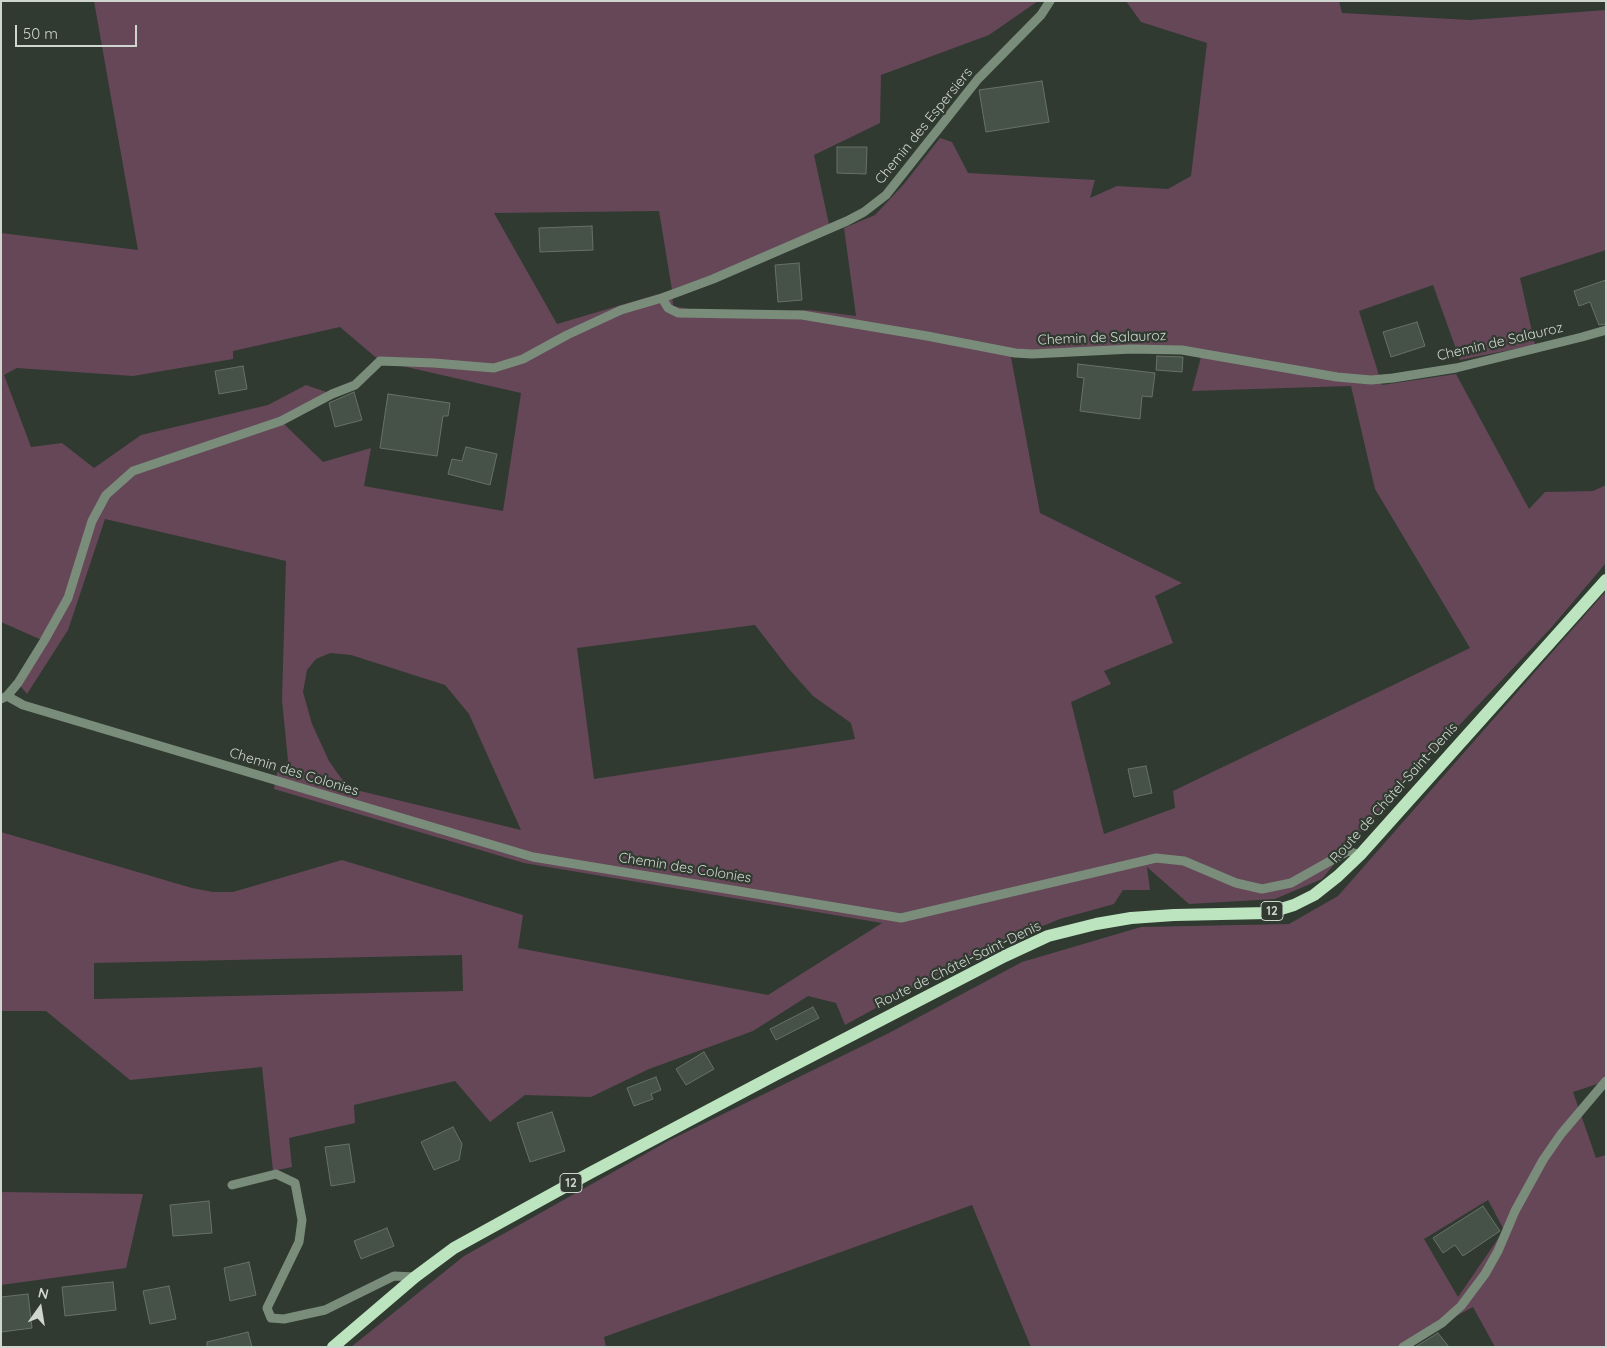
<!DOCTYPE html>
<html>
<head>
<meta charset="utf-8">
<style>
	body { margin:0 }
	#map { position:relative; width:1607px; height:1348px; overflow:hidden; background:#303a30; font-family:Quicksand,sans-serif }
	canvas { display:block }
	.frame { position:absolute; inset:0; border:2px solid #cfd6cf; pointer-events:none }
	.north { position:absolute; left:15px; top:1283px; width:50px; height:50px; -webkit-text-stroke:4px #303a30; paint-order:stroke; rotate:13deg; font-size:14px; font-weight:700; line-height:20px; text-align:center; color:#cfd6cf }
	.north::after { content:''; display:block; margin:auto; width:18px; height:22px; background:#cfd6cf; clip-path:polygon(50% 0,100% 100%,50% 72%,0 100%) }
	.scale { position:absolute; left:15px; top:25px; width:122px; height:22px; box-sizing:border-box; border:2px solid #cfd6cf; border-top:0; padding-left:6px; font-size:15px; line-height:18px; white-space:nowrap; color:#cfd6cf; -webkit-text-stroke:4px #303a30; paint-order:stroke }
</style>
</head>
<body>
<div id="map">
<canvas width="1607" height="1348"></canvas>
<div class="frame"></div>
<div class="north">N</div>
<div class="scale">50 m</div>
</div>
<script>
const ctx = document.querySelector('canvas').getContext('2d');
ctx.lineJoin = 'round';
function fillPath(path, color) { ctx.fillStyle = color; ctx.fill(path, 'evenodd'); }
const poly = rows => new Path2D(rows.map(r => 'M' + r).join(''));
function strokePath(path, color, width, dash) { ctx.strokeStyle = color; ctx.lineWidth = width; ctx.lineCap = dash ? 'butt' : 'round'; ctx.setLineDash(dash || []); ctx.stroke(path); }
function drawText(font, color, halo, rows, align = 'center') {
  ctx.font = font + ' Quicksand,sans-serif'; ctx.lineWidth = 4.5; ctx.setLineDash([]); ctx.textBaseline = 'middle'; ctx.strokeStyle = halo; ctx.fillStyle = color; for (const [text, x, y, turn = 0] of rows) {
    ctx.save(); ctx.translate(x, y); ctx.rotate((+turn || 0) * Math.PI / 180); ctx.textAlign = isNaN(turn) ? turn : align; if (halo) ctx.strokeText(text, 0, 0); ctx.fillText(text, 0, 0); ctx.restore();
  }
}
const green = poly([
	[94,1,1038,1,989,35,881,75,880,123,814,155,830,229,672,290,673,306,724,315,809,310,856,316,844,228,875,215,904,184,940,138,952,142,968,173,1095,180,1090,198,1117,186,1168,189,1191,176,1207,43,1141,22,1126,1,1339,1,1342,13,1470,20,1606,10,1606,250,1520,278,1535,345,1460,360,1433,285,1359,311,1382,385,1456,374,1529,509,1545,492,1593,491,1606,485,1606,563,1550,629,1433,753,1359,834,1322,879,1275,899,1189,904,1147,867,1150,890,1123,890,1114,904,1060,919,978,952,845,1025,836,1003,808,996,753,1031,649,1069,591,1097,525,1095,490,1122,455,1081,354,1105,355,1123,289,1138,292,1167,273,1171,262,1067,130,1080,46,1011,1,1011,1,832,192,888,213,892,233,892,342,860,523,915,518,948,768,995,882,923,524,863,274,789,277,773,288,761,282,700,286,561,105,519,68,630,27,694,18,683,44,641,1,622,1,233,138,250],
	[659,211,672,290,557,324,494,213],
	[340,327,380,361,521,393,503,511,364,486,371,448,323,462,282,422,332,394,306,385,268,405,141,435,94,468,62,443,31,447,4,375,17,368,133,376,233,359,233,351],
	[1122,345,1201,357,1192,391,1351,386,1375,489,1470,648,1173,791,1175,808,1104,834,1071,702,1111,684,1104,671,1173,643,1155,596,1182,583,1040,513,1011,357],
	[755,625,789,669,813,696,851,723,855,739,594,779,577,648],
	[330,653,351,655,445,685,469,714,521,830,352,789,341,778,329,761,312,724,303,692,307,670,316,659],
	[462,955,463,991,94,999,94,963],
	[1606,591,1606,1081,1573,1092,1596,1158,1606,1155,1606,1347,1495,1347,1473,1307,1399,1347,1031,1347,972,1205,604,1337,606,1347,351,1347,464,1256,670,1140,889,1033,1022,962,1141,927,1289,924,1338,896],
	[1488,1200,1504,1230,1458,1297,1424,1239],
	[1,1192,143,1194,126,1268,1,1285]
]);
const building = poly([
	[1042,81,1049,122,986,132,979,90,1042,81],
	[837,147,867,147,866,174,837,173,837,147],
	[592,226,593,250,540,252,539,228,592,226],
	[799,263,802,300,778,302,775,265,799,263],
	[1606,280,1606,324,1599,325,1590,302,1579,306,1574,291,1606,280],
	[1417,322,1425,346,1391,357,1383,332,1417,322],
	[1157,356,1183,357,1182,372,1156,370,1157,356],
	[1078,364,1155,373,1152,397,1142,396,1140,419,1080,411,1084,378,1077,377,1078,364],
	[243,366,247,389,219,394,215,371,243,366],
	[354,392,362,420,335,427,329,403,354,392],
	[388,394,450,403,448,416,443,416,437,456,380,448,388,394],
	[466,447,497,454,490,485,448,474,452,459,462,461,466,447],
	[1146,766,1152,793,1134,797,1128,769,1146,766],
	[813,1007,819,1018,776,1040,770,1029,813,1007],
	[704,1052,714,1069,686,1085,676,1069,704,1052],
	[656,1077,661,1090,651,1094,653,1099,634,1106,627,1088,656,1077],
	[552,1112,565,1151,530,1162,517,1123,552,1112],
	[453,1127,462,1144,459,1160,434,1170,421,1142,453,1127],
	[349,1144,355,1182,331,1186,325,1147,349,1144],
	[209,1201,212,1233,173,1236,170,1205,209,1201],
	[1483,1206,1500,1231,1463,1256,1455,1245,1443,1253,1433,1238,1483,1206],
	[387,1228,394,1246,361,1259,354,1241,387,1228],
	[249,1262,256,1295,230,1301,224,1268,249,1262],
	[113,1282,116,1310,65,1316,62,1287,113,1282],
	[169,1286,176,1319,150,1324,143,1291,169,1286],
	[28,1294,32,1328,1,1332,1,1297,28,1294],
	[248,1332,252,1347,207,1347,207,1342,248,1332],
	[1438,1333,1449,1347,1415,1347,1438,1333]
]);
const minor = poly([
	[662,298,668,308,678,313,802,315,927,336,1015,353,1032,354,1132,349,1182,350,1337,377,1371,380,1393,378,1456,368,1582,337,1606,330],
	[7,696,23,705,533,857,901,918,1156,858,1184,861,1236,883,1262,889,1291,883,1348,851,1360,855],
	[1,699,7,696,18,683,44,641,68,598,92,521,106,495,133,471,281,421,332,394,355,385,380,361,434,363,494,368,523,359,567,335,621,310,662,298,713,279,847,221,864,212,886,195,978,79,1041,15,1050,1],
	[232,1185,276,1174,295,1183,302,1220,299,1242,267,1308,271,1318,284,1319,325,1310,394,1276,415,1277],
	[1403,1347,1442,1323,1461,1306,1485,1274,1498,1251,1515,1211,1543,1160,1561,1134,1606,1081]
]);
const major = poly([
	[333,1347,415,1277,454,1248,590,1173,775,1075,1005,956,1048,936,1096,924,1131,918,1174,915,1268,913,1294,905,1314,895,1338,876,1360,855,1606,580]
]);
const shields = [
	[1272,911,22],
	[571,1183,22]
];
const shieldNames = [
	["12",1272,911],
	["12",571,1183]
];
const streetNames = [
	["Chemin des Espersiers",924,126,-51],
	["Chemin de Salauroz",1102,338,-2],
	["Chemin de Salauroz",1500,342,-13],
	["Chemin des Colonies",294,772,17],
	["Route de Châtel-Saint-Denis",1394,793,-48],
	["Chemin des Colonies",685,868,9],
	["Route de Châtel-Saint-Denis",958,965,-26]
];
fillPath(green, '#654758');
fillPath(building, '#465147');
strokePath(building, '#677267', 1);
strokePath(minor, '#7a8d7b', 9);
strokePath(major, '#bce4be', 12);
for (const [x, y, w] of shields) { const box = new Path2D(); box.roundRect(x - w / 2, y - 9.5, w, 19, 4); ctx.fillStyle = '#303a30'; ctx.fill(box); strokePath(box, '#cfd6cf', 1); }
drawText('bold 12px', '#cfd6cf', null, shieldNames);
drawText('14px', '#cfd6cf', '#303a30', streetNames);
</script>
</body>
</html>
